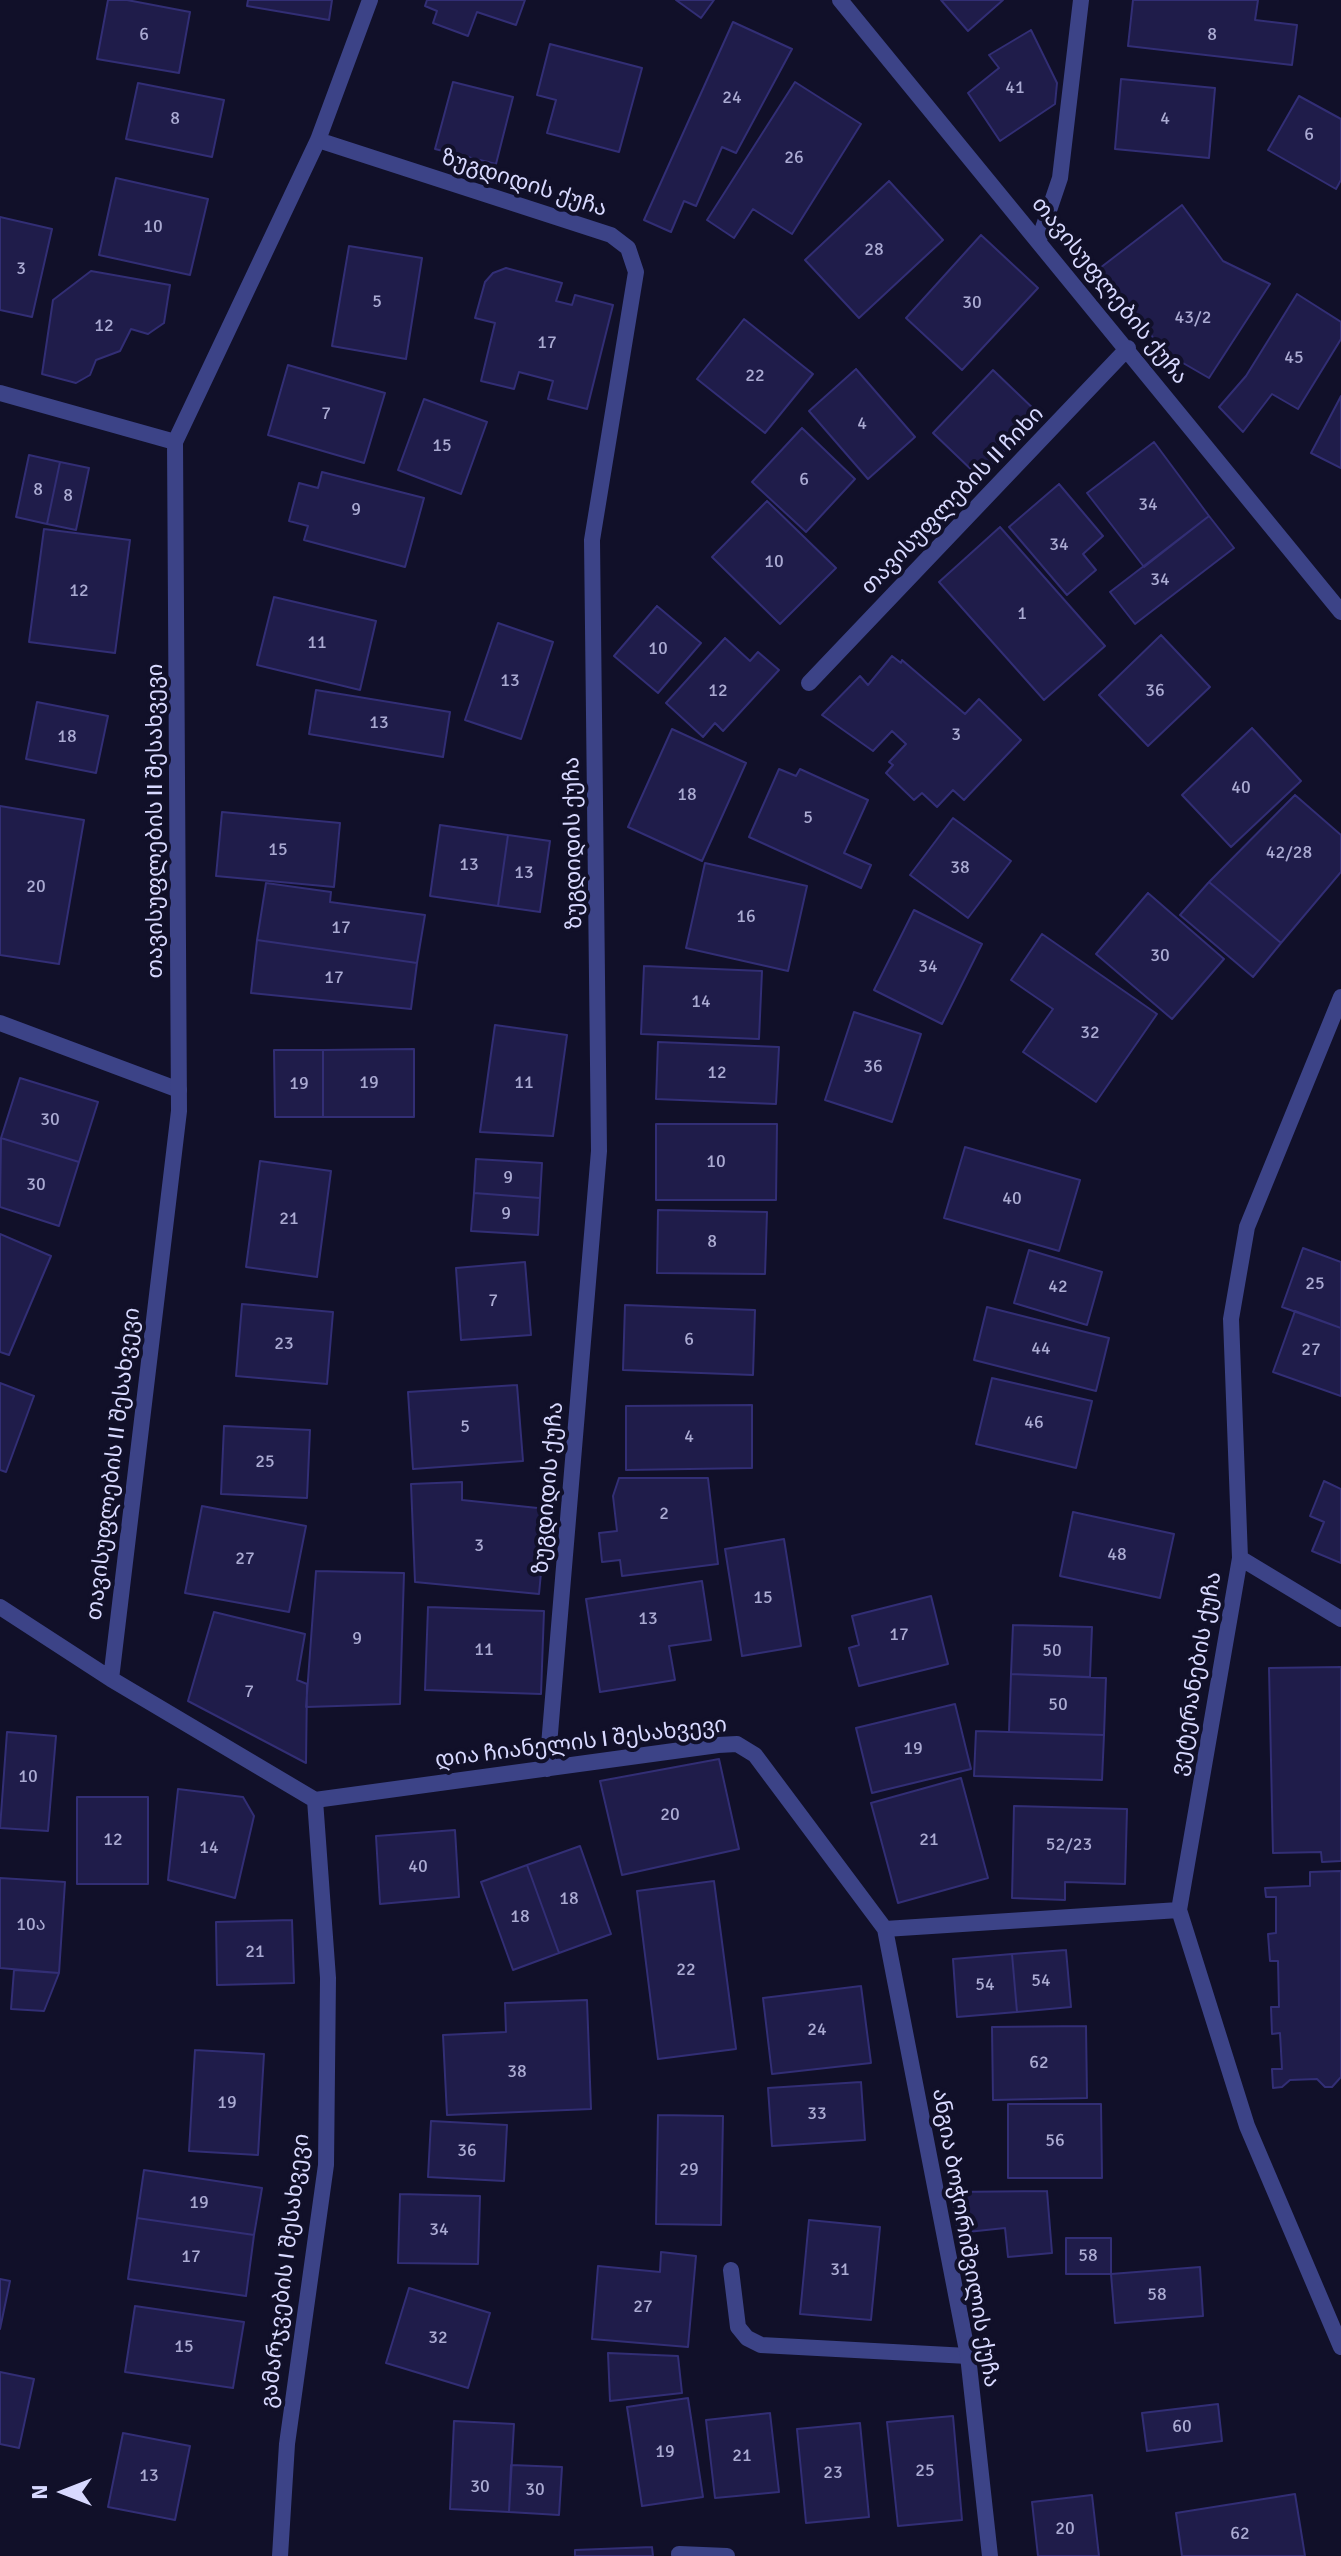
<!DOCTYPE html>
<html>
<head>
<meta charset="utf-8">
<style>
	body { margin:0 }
	#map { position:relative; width:1341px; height:2556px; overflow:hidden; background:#111029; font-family:Signika,sans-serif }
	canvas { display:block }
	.north { position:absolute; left:24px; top:2452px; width:80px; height:80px; -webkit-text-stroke:6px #111029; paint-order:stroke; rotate:270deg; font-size:22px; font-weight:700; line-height:32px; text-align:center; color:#d8d9ff }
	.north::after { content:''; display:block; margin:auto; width:28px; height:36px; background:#d8d9ff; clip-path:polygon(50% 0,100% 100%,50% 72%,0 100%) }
</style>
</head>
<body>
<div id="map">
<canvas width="1341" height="2556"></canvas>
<div class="north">N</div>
</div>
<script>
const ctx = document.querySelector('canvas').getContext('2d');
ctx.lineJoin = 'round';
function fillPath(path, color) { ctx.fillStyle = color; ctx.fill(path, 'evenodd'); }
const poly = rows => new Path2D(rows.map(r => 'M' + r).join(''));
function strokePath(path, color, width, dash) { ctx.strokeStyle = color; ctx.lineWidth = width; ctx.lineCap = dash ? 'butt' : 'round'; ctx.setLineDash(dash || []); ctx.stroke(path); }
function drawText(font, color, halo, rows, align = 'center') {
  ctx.font = font + ' Signika,"Noto Sans Georgian",sans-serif'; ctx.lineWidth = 8; ctx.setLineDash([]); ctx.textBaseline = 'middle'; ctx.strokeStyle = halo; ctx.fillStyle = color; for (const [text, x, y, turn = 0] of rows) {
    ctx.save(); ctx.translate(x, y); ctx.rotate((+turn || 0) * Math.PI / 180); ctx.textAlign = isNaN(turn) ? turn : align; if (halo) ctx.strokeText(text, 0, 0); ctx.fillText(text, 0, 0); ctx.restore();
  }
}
const building = poly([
	[108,0,127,0,190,12,179,73,97,59,108,0],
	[248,0,332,0,329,20,247,6,248,0],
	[427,0,525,0,516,25,477,12,468,36,433,23,437,11,425,6,427,0],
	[676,0,714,0,701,18,676,0],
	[941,0,1003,0,968,31,941,0],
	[1133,0,1258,0,1255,20,1297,25,1292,65,1128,46,1133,0],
	[733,22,792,49,736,153,722,147,696,206,684,201,671,232,644,220,733,22],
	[1031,30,1057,83,1055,104,1000,141,968,93,999,68,989,55,1031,30],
	[550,44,642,68,619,152,547,133,556,100,537,95,550,44],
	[1121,79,1215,88,1209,158,1115,149,1121,79],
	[453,82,513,97,496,164,435,149,453,82],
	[795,82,861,124,792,234,753,209,734,238,707,220,795,82],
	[138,83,224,100,212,157,126,139,138,83],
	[1299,96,1341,119,1341,180,1336,189,1268,150,1299,96],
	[116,178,208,199,190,275,99,255,116,178],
	[889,181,943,240,859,318,805,260,889,181],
	[1182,205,1223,261,1270,284,1209,378,1164,352,1100,268,1182,205],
	[0,217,52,229,32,317,0,310,0,217],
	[981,235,1038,288,962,370,906,318,981,235],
	[349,246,422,258,406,359,332,346,349,246],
	[506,268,562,283,556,301,572,305,575,295,613,305,587,409,548,399,553,381,519,372,514,389,481,381,495,323,475,318,485,282,493,273,506,268],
	[91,271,170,285,164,323,148,334,131,329,120,351,96,360,90,375,76,383,42,374,53,300,91,271],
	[1297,294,1341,322,1341,339,1298,409,1272,394,1243,432,1219,407,1246,376,1297,294],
	[744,319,813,374,765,433,697,379,744,319],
	[288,365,385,393,364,463,268,435,288,365],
	[856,369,915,437,868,479,809,411,856,369],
	[993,370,1039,414,979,477,933,433,993,370],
	[1341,396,1341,468,1311,453,1341,396],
	[424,399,487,422,461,494,398,470,424,399],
	[802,428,855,479,806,532,752,482,802,428],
	[1154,442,1209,516,1144,567,1087,493,1154,442],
	[29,455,60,462,47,524,16,517,29,455],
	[60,462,89,468,76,530,47,524,60,462],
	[322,472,424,498,405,567,304,540,308,526,289,521,299,483,318,488,322,472],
	[1059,484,1103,536,1083,554,1096,570,1067,595,1009,527,1059,484],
	[767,501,836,568,780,624,712,557,767,501],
	[1209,516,1234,548,1135,624,1110,592,1209,516],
	[1000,527,1105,646,1044,700,939,582,1000,527],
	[44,529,130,540,115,653,29,642,44,529],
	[274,597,376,621,360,690,257,665,274,597],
	[657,606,701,643,658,693,614,656,657,606],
	[498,623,553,642,521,739,465,720,498,623],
	[1161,635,1210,687,1148,746,1099,695,1161,635],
	[725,638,750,661,758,652,779,670,723,731,715,723,703,737,666,703,725,638],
	[892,656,901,663,902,660,965,714,979,699,1021,740,964,800,953,790,937,807,922,793,914,800,886,773,893,765,889,762,906,744,892,731,873,751,822,715,860,676,868,685,892,656],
	[316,690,450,712,443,757,309,734,316,690],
	[37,702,108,716,96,773,26,759,37,702],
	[1252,728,1301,781,1231,847,1182,795,1252,728],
	[672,729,746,763,702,861,628,827,672,729],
	[779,769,796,776,800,769,868,800,844,853,871,865,861,888,749,837,779,769],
	[1295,795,1341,835,1341,872,1281,943,1209,882,1295,795],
	[0,806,84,820,59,964,0,955,0,806],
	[222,812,340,823,334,887,216,876,222,812],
	[953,818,1011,861,968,918,910,875,953,818],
	[440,825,508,835,498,906,430,896,440,825],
	[508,835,550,841,540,912,498,906,508,835],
	[705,863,807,886,788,971,686,948,705,863],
	[1209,882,1281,943,1253,977,1180,915,1209,882],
	[266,883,331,892,330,902,425,915,417,963,257,940,266,883],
	[1148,893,1224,959,1172,1019,1096,954,1148,893],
	[914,910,982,944,942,1024,874,990,914,910],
	[1042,934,1157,1014,1096,1102,1023,1052,1053,1009,1011,980,1042,934],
	[257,940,417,963,411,1009,251,993,257,940],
	[644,966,762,971,759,1039,641,1034,644,966],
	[854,1012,921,1034,892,1122,825,1100,854,1012],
	[495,1025,567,1035,553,1136,480,1132,495,1025],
	[658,1042,779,1047,776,1104,656,1099,658,1042],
	[414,1049,414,1117,323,1117,323,1050,414,1049],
	[274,1050,323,1050,323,1117,275,1117,274,1050],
	[20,1078,98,1102,79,1162,1,1138,20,1078],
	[656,1124,777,1124,776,1200,656,1200,656,1124],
	[1,1138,79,1162,59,1226,0,1207,1,1138],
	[965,1147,1080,1180,1059,1251,944,1218,965,1147],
	[476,1159,542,1163,540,1198,474,1193,476,1159],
	[260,1161,331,1171,317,1277,246,1267,260,1161],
	[474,1193,540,1198,538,1235,471,1231,474,1193],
	[658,1210,767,1212,765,1274,657,1273,658,1210],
	[0,1234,51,1256,9,1355,0,1352,0,1234],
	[1303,1248,1341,1262,1341,1328,1282,1307,1303,1248],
	[1029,1250,1102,1272,1087,1325,1014,1303,1029,1250],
	[525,1262,531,1335,461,1340,456,1268,525,1262],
	[242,1304,333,1312,327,1384,236,1376,242,1304],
	[625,1305,755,1310,753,1375,623,1370,625,1305],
	[987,1307,1109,1338,1096,1391,974,1360,987,1307],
	[1295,1311,1341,1328,1341,1396,1273,1372,1295,1311],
	[992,1378,1092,1401,1076,1468,976,1444,992,1378],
	[0,1383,34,1396,6,1472,0,1470,0,1383],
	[517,1385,523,1461,413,1469,408,1392,517,1385],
	[752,1405,752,1468,626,1470,626,1406,752,1405],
	[224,1426,310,1430,307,1498,221,1494,224,1426],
	[619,1478,708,1478,718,1564,622,1576,620,1560,602,1562,599,1533,617,1531,613,1496,619,1478],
	[1324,1481,1341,1489,1341,1563,1312,1551,1324,1522,1310,1516,1324,1481],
	[462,1482,462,1500,547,1509,539,1594,415,1582,411,1484,462,1482],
	[202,1506,306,1526,289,1612,185,1593,202,1506],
	[1073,1512,1174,1534,1160,1598,1060,1576,1073,1512],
	[784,1539,801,1646,742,1656,725,1549,784,1539],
	[316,1571,404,1573,400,1704,306,1707,316,1571],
	[702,1581,711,1640,669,1646,675,1680,600,1692,586,1599,702,1581],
	[931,1596,948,1664,859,1686,849,1648,859,1645,852,1616,931,1596],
	[428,1607,544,1611,541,1694,425,1690,428,1607],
	[214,1612,305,1634,297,1680,307,1684,306,1763,188,1701,214,1612],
	[1013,1625,1092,1627,1090,1677,1011,1674,1013,1625],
	[1341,1667,1341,1861,1322,1862,1321,1852,1273,1853,1269,1668,1341,1667],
	[1011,1674,1106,1678,1104,1735,1009,1732,1011,1674],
	[955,1704,971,1769,872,1793,856,1728,955,1704],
	[976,1731,1104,1735,1102,1780,974,1776,976,1731],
	[7,1732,56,1736,48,1831,0,1828,7,1732],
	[719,1759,739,1849,622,1875,600,1781,719,1759],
	[961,1778,988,1878,898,1903,871,1803,961,1778],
	[178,1789,243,1797,254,1816,235,1898,168,1880,178,1789],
	[77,1797,148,1797,148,1884,77,1884,77,1797],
	[1014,1806,1127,1809,1125,1884,1065,1882,1065,1900,1012,1898,1014,1806],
	[455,1830,459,1897,380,1904,376,1836,455,1830],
	[580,1846,611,1934,559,1953,527,1865,580,1846],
	[527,1865,559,1953,513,1970,481,1882,527,1865],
	[1341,1871,1341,2077,1332,2087,1325,2087,1317,2079,1290,2080,1282,2087,1273,2088,1272,2069,1282,2069,1280,2033,1272,2034,1271,2007,1279,2007,1278,1961,1270,1961,1268,1934,1276,1933,1276,1897,1266,1897,1265,1888,1310,1886,1310,1872,1341,1871],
	[0,1878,65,1882,59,1973,0,1968,0,1878],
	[714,1881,736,2049,658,2059,637,1891,714,1881],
	[292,1920,294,1983,217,1985,216,1922,292,1920],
	[1066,1950,1071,2007,1017,2012,1012,1954,1066,1950],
	[1012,1954,1017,2012,957,2017,953,1959,1012,1954],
	[14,1970,59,1973,44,2011,11,2009,14,1970],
	[861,1986,871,2063,772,2074,763,1998,861,1986],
	[587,2000,591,2109,447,2115,443,2035,506,2032,505,2003,587,2000],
	[1086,2026,1087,2098,993,2100,992,2027,1086,2026],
	[195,2050,264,2054,258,2155,189,2151,195,2050],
	[861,2082,865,2140,772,2146,768,2088,861,2082],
	[1008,2104,1101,2104,1102,2178,1008,2178,1008,2104],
	[658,2115,723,2116,721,2225,656,2224,658,2115],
	[431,2121,507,2125,504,2181,428,2177,431,2121],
	[144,2170,262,2188,254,2235,137,2218,144,2170],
	[1047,2191,1052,2253,1008,2257,1005,2228,958,2233,951,2192,1047,2191],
	[400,2194,480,2196,478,2264,398,2263,400,2194],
	[137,2218,254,2235,246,2296,128,2279,137,2218],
	[809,2220,880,2227,871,2320,800,2314,809,2220],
	[1066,2238,1111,2238,1111,2274,1066,2274,1066,2238],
	[661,2252,696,2256,688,2347,592,2339,598,2266,660,2272,661,2252],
	[1200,2267,1203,2316,1115,2323,1111,2274,1200,2267],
	[0,2279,10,2281,0,2329,0,2279],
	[409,2288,490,2313,468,2388,386,2363,409,2288],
	[135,2306,244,2322,233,2388,125,2372,135,2306],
	[608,2353,678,2356,682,2393,610,2401,608,2353],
	[0,2372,34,2379,19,2448,0,2444,0,2372],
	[688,2398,703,2497,642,2506,627,2407,688,2398],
	[1218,2404,1222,2441,1147,2451,1142,2413,1218,2404],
	[770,2413,779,2492,715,2498,706,2420,770,2413],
	[953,2416,962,2520,898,2526,887,2422,953,2416],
	[454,2421,514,2424,509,2512,450,2509,454,2421],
	[860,2423,869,2517,806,2523,797,2429,860,2423],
	[123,2433,190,2446,175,2520,108,2507,123,2433],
	[511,2465,562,2467,559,2515,509,2512,511,2465],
	[1295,2494,1305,2556,1182,2556,1176,2513,1295,2494],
	[1092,2495,1099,2556,1038,2556,1032,2502,1092,2495],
	[652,2547,653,2556,575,2556,575,2550,652,2547]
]);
const service = poly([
	[0,1023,179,1090],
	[731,2270,738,2327,747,2338,761,2345,968,2356],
	[679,2554,727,2556]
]);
const minor = poly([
	[840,0,1341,612],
	[318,140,611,235,628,248,636,272,592,540,599,1151,547,1769],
	[1039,240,1060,178,1081,0],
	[0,393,175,442],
	[809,683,1128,348],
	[1341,997,1247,1227,1231,1319,1240,1558,1179,1910,1247,2126,1341,2347],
	[1240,1558,1341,1619],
	[0,1607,111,1679,315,1800,718,1745,737,1744,755,1755,885,1929,968,2356,990,2556],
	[111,1679,179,1111,175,442,318,140,370,0],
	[885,1929,1179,1910],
	[280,2556,287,2444,326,2165,328,1978,315,1800]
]);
const numberNames = [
	["6",144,35],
	["8",1212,35],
	["41",1015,88],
	["24",732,98],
	["8",175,119],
	["4",1165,119],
	["6",1309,135],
	["26",794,158],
	["10",153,227],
	["28",874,250],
	["3",21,269],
	["5",377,302],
	["30",972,303],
	["43/2",1193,318],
	["12",104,326],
	["17",547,343],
	["45",1294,358],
	["22",755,376],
	["7",326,414],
	["4",862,424],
	["15",442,446],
	["6",804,480],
	["8",38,490],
	["8",68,496],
	["34",1148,505],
	["9",356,510],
	["34",1059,545],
	["10",774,562],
	["34",1160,580],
	["12",79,591],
	["1",1022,614],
	["11",317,643],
	["10",658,649],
	["13",510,681],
	["12",718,691],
	["36",1155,691],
	["13",379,723],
	["3",956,735],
	["18",67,737],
	["40",1241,788],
	["18",687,795],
	["5",808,818],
	["15",278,850],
	["42/28",1289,853],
	["13",469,865],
	["38",960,868],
	["13",524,873],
	["20",36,887],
	["16",746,917],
	["17",341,928],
	["30",1160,956],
	["34",928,967],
	["17",334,978],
	["14",701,1002],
	["32",1090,1033],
	["36",873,1067],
	["12",717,1073],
	["19",369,1083],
	["11",524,1083],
	["19",299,1084],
	["30",50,1120],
	["10",716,1162],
	["9",508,1178],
	["30",36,1185],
	["40",1012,1199],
	["9",506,1214],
	["21",289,1219],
	["8",712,1242],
	["25",1315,1284],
	["42",1058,1287],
	["7",493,1301],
	["6",689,1340],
	["23",284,1344],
	["44",1041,1349],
	["27",1311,1350],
	["46",1034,1423],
	["5",465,1427],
	["4",689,1437],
	["25",265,1462],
	["2",664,1514],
	["3",479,1546],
	["48",1117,1555],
	["27",245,1559],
	["15",763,1598],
	["13",648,1619],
	["17",899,1635],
	["9",357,1639],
	["11",484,1650],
	["50",1052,1651],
	["7",249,1692],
	["50",1058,1705],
	["19",913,1749],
	["10",28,1777],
	["20",670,1815],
	["12",113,1840],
	["21",929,1840],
	["52/23",1069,1845],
	["14",209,1848],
	["40",418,1867],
	["18",569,1899],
	["18",520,1917],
	["10ა",31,1925],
	["21",255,1952],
	["22",686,1970],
	["54",1041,1981],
	["54",985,1985],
	["24",817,2030],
	["62",1039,2063],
	["38",517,2072],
	["19",227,2103],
	["33",817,2114],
	["56",1055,2141],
	["36",467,2151],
	["29",689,2170],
	["19",199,2203],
	["34",439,2230],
	["58",1088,2256],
	["17",191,2257],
	["31",840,2270],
	["58",1157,2295],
	["27",643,2307],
	["32",438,2338],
	["15",184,2347],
	["60",1182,2427],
	["19",665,2452],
	["21",742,2456],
	["25",925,2471],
	["23",833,2473],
	["13",149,2476],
	["30",480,2487],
	["30",535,2490],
	["20",1065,2529],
	["62",1240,2534]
];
const streetNames = [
	["ზუგდიდის ქუჩა",524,184,18],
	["თავისუფლების ქუჩა",1109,291,51],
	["თავისუფლების II ჩიხი",953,501,-46],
	["თავისუფლების II შესახვევი",156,821,-90],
	["ზუგდიდის ქუჩა",574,843,-91],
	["თავისუფლების II შესახვევი",114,1464,-83],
	["ზუგდიდის ქუჩა",549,1488,-85],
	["ვეტერანების ქუჩა",1197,1674,-80],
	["დია ჩიანელის I შესახვევი",581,1743,-7],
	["ანგია ბოჭორიშვილის ქუჩა",965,2238,80],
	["გამარჯვების I შესახვევი",286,2271,-83]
];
fillPath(building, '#1f1c4a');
strokePath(building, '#322e75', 2);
strokePath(service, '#3c4387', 16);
strokePath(minor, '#3c4387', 16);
drawText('18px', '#aaaad2', null, numberNames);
drawText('22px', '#d8d9ff', '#111029', streetNames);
</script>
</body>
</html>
